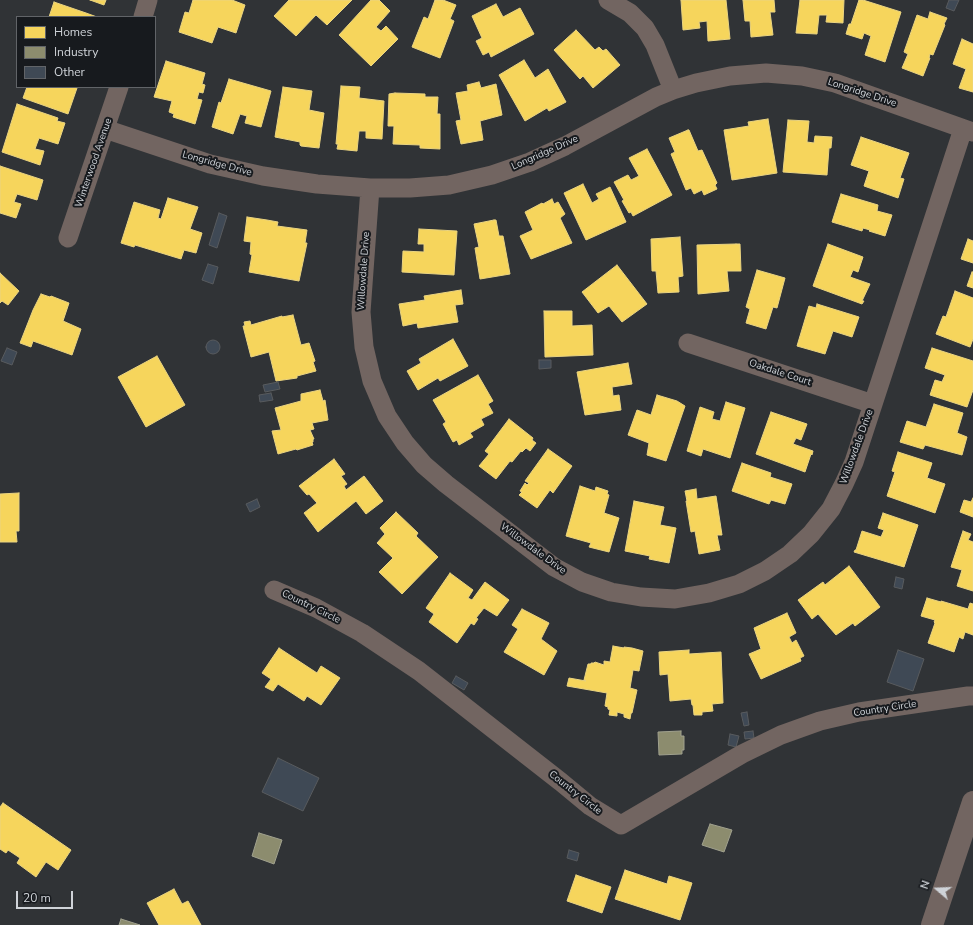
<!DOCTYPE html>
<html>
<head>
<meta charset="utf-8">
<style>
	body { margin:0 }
	#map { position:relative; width:973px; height:925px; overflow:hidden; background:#303336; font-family:"Nunito Sans",sans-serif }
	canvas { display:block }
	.legend { position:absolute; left:16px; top:16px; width:140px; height:72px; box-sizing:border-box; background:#171a1e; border:1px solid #616468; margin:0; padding:5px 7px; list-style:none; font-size:12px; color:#cfd3d8 }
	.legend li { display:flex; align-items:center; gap:8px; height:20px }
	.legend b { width:20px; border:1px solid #616468 }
	.north { position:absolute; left:917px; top:869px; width:40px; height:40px; -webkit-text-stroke:3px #171a1e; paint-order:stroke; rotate:289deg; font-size:11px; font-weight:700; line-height:16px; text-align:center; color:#cfd3d8 }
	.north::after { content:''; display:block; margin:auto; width:14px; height:18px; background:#cfd3d8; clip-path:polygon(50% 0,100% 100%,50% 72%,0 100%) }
	.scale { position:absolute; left:16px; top:891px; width:57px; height:18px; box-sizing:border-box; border:2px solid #cfd3d8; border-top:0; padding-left:5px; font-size:12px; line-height:14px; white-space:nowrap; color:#cfd3d8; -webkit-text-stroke:3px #171a1e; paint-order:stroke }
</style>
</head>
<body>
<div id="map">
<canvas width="973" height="925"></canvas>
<ul class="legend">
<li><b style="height:11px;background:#f6d55c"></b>Homes</li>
<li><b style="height:11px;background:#8c8c6e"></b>Industry</li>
<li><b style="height:11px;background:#3f4955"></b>Other</li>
</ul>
<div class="north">N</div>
<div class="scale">20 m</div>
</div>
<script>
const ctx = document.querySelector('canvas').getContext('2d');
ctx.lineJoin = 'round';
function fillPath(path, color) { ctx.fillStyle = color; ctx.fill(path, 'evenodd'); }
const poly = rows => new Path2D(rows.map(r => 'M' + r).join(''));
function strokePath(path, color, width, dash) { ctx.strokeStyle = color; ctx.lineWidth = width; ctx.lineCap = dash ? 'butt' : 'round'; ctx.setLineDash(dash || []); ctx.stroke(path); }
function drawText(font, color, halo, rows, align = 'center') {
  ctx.font = font + ' "Nunito Sans",sans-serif'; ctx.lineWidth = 4; ctx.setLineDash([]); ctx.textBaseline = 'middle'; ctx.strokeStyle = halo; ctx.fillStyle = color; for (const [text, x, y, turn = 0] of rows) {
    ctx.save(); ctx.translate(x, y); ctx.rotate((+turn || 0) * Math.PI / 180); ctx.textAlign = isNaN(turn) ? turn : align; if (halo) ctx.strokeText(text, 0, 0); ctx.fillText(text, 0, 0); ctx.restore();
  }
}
const homes = poly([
	[90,0,106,0,104,5,90,0],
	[193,0,232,0,245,5,236,33,218,27,212,43,179,32,185,12,189,13,193,0],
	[289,0,352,0,327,25,316,15,296,36,274,16,289,0],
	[371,0,379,0,390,11,376,27,381,31,386,26,398,39,371,66,339,35,371,0],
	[435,0,443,0,456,5,450,19,454,21,440,58,412,47,424,17,428,19,435,0],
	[681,0,726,0,730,39,708,41,707,21,699,22,700,28,683,30,681,0],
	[743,0,774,0,775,12,770,12,773,35,751,37,750,21,745,21,743,0],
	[800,0,844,0,843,23,826,22,827,15,819,15,817,34,796,33,800,0],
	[859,0,863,0,901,12,885,62,865,55,871,36,864,33,862,39,846,34,849,24,851,24,859,0],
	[54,2,86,13,97,17,49,17,54,2],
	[496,4,503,17,520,8,534,34,491,57,489,52,483,55,476,41,482,38,472,16,496,4],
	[930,12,947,18,944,24,945,25,933,55,930,54,929,58,930,58,923,76,902,68,908,54,904,52,917,15,928,19,930,12],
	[576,30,595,50,599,47,603,51,606,49,620,65,593,88,583,76,580,79,554,50,576,30],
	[962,39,973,44,973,92,959,88,966,69,953,64,962,39],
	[524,60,535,78,548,69,566,102,549,111,547,108,525,121,499,75,524,60],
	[166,61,205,73,202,84,205,85,203,93,199,92,197,99,202,100,195,124,173,117,174,114,169,112,172,101,154,97,166,61],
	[229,79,271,91,261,127,245,123,247,116,240,114,233,134,212,127,219,102,221,103,229,79],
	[479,82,481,88,496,84,502,115,480,121,483,140,461,144,456,121,461,120,456,93,468,91,467,85,479,82],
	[341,86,360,87,359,98,384,101,382,139,366,138,366,131,359,131,357,151,337,149,338,144,336,144,341,86],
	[27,87,76,87,77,88,68,114,23,98,27,87],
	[283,87,312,91,309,110,324,113,319,148,301,146,300,145,300,142,275,137,283,87],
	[395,93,425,94,425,97,438,97,437,114,440,114,440,149,420,148,420,145,393,144,394,126,388,126,389,94,395,93],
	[17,104,58,118,57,121,65,123,58,144,39,138,35,149,44,151,40,165,2,152,17,104],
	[768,119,777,173,732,180,724,130,749,126,748,122,768,119],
	[788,120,809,121,807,142,814,143,815,136,832,137,831,148,829,148,827,175,783,172,788,120],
	[688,130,689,130,698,151,702,150,717,183,715,185,717,189,704,195,702,190,694,194,691,188,686,190,671,154,675,152,669,138,688,130],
	[861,137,909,153,900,178,904,179,898,198,864,186,869,171,851,165,861,137],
	[647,149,672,195,633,216,631,212,629,213,622,201,624,200,614,182,628,175,631,180,639,176,629,158,647,149],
	[0,166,43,180,37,200,17,194,14,202,21,204,16,218,0,213,0,166],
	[583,184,592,203,599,199,596,194,610,187,626,222,586,240,564,193,583,184],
	[841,194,878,205,877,211,892,215,885,236,869,231,870,230,863,228,862,231,832,222,841,194],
	[168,198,198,207,190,229,202,233,196,253,184,250,181,259,135,245,134,247,121,243,134,202,160,210,158,218,161,219,168,198],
	[552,199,554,204,558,202,565,214,560,218,572,243,531,259,520,236,533,230,525,212,542,203,543,204,552,199],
	[247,217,267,220,278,222,277,226,307,230,305,243,307,243,299,281,249,272,252,255,250,254,251,242,244,241,247,217],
	[494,220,496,220,499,236,503,236,510,274,480,279,475,248,479,247,474,224,494,220],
	[419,229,457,231,454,275,402,272,403,251,424,252,424,244,418,244,419,229],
	[680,237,683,276,678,277,679,292,658,293,656,271,652,271,651,239,680,237],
	[968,239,973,241,973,263,961,259,968,239],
	[736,244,740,244,741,271,727,271,729,291,698,294,697,245,736,244],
	[828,244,863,257,858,272,853,270,850,277,870,284,862,301,864,301,862,304,813,286,828,244],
	[617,265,647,304,622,322,609,306,598,313,582,292,617,265],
	[757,270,785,278,777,308,773,307,766,329,746,323,750,309,746,307,757,270],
	[972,272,973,272,973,288,967,286,972,272],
	[0,273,19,291,8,305,2,301,0,303,0,273],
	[461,290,463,304,455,305,458,322,418,328,417,323,403,326,399,304,425,300,424,296,461,290],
	[955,291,973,298,973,339,970,347,936,334,943,316,946,317,955,291],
	[41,294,50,297,51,296,69,303,63,321,81,329,72,355,33,341,31,347,20,343,33,310,41,294],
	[817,304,859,317,852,337,833,331,825,354,797,346,809,306,816,308,817,304],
	[544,311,572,311,572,326,592,325,593,355,545,357,544,311],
	[293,315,301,345,309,343,315,361,313,362,316,371,297,376,297,378,276,381,269,352,251,357,243,326,245,326,244,322,250,321,251,325,282,316,282,317,293,315],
	[453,339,468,366,440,381,438,378,418,390,407,371,421,363,419,359,453,339],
	[932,348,973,361,973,390,967,407,930,395,935,380,942,382,945,375,925,368,932,348],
	[157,356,185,405,146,427,118,377,157,356],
	[628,363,632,384,612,387,613,396,619,395,621,410,585,415,577,372,628,363],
	[478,375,493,401,488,404,493,413,481,419,484,425,470,433,473,437,459,445,457,440,453,442,443,424,446,422,433,400,478,375],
	[320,390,323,401,325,400,328,420,312,423,314,429,310,430,314,439,313,439,313,442,312,442,313,445,297,450,296,449,278,454,272,431,281,430,275,408,301,401,301,394,320,390],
	[657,395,677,401,685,406,666,461,647,455,649,443,628,435,637,410,651,415,657,395],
	[726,402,745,408,730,458,703,449,701,456,687,451,700,407,714,412,712,419,720,421,726,402],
	[934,404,963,413,957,433,967,437,962,455,925,445,923,449,900,442,907,421,926,427,934,404],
	[771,412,807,424,801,440,796,438,793,444,813,451,812,455,811,454,805,472,756,454,771,412],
	[509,419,533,438,532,440,536,443,530,451,526,448,522,452,521,451,512,462,510,461,496,479,479,466,489,454,485,451,509,419],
	[548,449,572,466,553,493,550,490,537,508,519,495,522,492,520,491,525,483,527,485,529,483,525,481,548,449],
	[898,452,932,463,927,478,945,484,935,513,887,496,895,472,892,471,898,452],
	[334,459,345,474,341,476,347,484,344,486,346,490,364,476,383,501,366,514,356,501,318,532,304,513,317,503,309,494,307,495,299,486,334,459],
	[742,463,771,473,770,477,792,484,785,504,771,500,769,504,732,491,742,463],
	[580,486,595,491,596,487,608,491,607,494,609,495,604,513,619,518,609,552,589,547,591,543,566,536,580,486],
	[696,489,697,499,716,496,722,535,717,535,720,550,699,554,695,531,691,532,686,501,687,501,685,491,696,489],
	[19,493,19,531,16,531,17,542,0,542,0,494,19,493],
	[973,498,973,517,960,512,964,500,971,502,973,498],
	[634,501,664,507,660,525,676,528,669,563,649,559,650,556,625,551,634,501],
	[396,512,418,533,416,536,438,557,402,594,379,572,393,558,377,543,385,534,380,528,396,512],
	[883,513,918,525,904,567,854,552,855,550,856,550,862,531,881,537,884,530,878,528,883,513],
	[963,531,971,534,968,540,973,542,973,591,957,586,962,570,951,567,963,531],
	[849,566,880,607,855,626,853,623,836,635,818,614,812,619,798,600,823,582,825,585,849,566],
	[450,573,473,590,468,598,472,600,485,582,509,600,497,616,484,608,476,618,478,619,474,625,471,623,457,643,429,622,434,614,426,608,450,573],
	[927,598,941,602,941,601,968,609,970,603,973,604,973,635,965,632,963,639,959,637,954,652,928,643,935,623,934,622,935,620,921,616,927,598],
	[522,609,549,623,541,639,557,651,544,675,504,652,518,629,512,625,522,609],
	[787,613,796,633,789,637,792,643,796,640,804,656,800,658,801,661,761,679,749,654,761,649,754,628,787,613],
	[613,646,624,648,624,647,632,648,643,651,639,671,633,670,630,688,637,690,632,713,631,713,630,719,624,717,624,714,617,712,617,716,609,715,610,710,608,709,608,707,605,706,607,693,567,686,569,678,586,681,584,680,588,664,591,664,591,663,594,663,595,662,604,665,604,661,610,662,613,646],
	[279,648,317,673,321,666,340,678,321,705,307,696,304,701,278,684,273,691,265,687,271,679,262,673,279,648],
	[689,650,689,654,721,652,723,703,712,704,713,711,702,712,702,715,694,715,693,705,692,705,691,699,670,701,668,674,660,675,659,652,689,650],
	[3,803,71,850,58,870,46,862,36,877,17,863,20,858,8,850,6,853,0,849,0,807,3,803],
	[625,870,667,884,669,876,692,883,680,920,615,899,625,870],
	[576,875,611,887,602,913,567,901,576,875],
	[174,889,182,904,188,901,201,925,159,925,147,903,174,889]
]);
const industry = poly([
	[681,731,681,736,684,736,684,750,682,750,682,754,659,755,658,732,681,731],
	[710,824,732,830,724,852,702,845,710,824],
	[259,833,282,840,274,864,252,856,259,833],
	[121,919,140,925,119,925,121,919]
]);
const building = poly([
	[949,0,959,0,954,11,946,8,949,0],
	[219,213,227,216,217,248,209,245,219,213],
	[208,264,218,267,213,284,202,280,208,264],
	'206 347a7 7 0 1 1 14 0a7 7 0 1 1-14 0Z',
	[7,348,17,352,12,365,1,361,7,348],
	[539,360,551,360,551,368,539,369,539,360],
	[278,382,280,389,265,392,263,385,278,382],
	[271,393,273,400,260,402,259,395,271,393],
	[257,499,260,507,250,512,246,504,257,499],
	[896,577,904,579,902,589,894,587,896,577],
	[898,650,924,659,913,691,887,682,898,650],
	[456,676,468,683,464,690,452,683,456,676],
	[747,712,749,725,744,726,741,713,747,712],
	[753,731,754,738,745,739,744,732,753,731],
	[730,734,739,736,736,747,728,745,730,734],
	[278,758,319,778,303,811,262,792,278,758],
	[569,850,579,853,577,861,567,858,569,850]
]);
const minor = poly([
	[608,0,630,13,645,28,655,45,673,90],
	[143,17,148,0],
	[105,129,210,164,263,176,317,184,370,188,410,188,449,185,492,175,530,162,565,146,656,97,673,90,696,83,730,76,766,73,802,76,835,83,973,132],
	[370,188,361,312,364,347,372,381,387,416,405,443,424,465,446,484,554,567,582,582,611,592,641,597,675,599,709,593,739,584,765,571,790,554,811,534,831,509,844,484,854,462,963,129],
	[68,238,119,87],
	[688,343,873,404],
	[274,590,316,608,362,633,419,671,561,782,590,806,621,825,742,754,781,735,820,721,859,712,968,696,973,696]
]);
const tertiary = poly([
	[932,925,973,802]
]);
const streetNames = [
	["Longridge Drive",862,93,18],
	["Longridge Drive",545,153,-24],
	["Winterwood Avenue",94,163,-71],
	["Longridge Drive",217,164,15],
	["Willowdale Drive",364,271,-86],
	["Oakdale Court",780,373,18],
	["Willowdale Drive",857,447,-70],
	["Willowdale Drive",533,549,36],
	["Country Circle",311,607,26],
	["Country Circle",885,709,-9],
	["Country Circle",575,793,38]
];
fillPath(homes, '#f6d55c');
strokePath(homes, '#ead481', 1);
fillPath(industry, '#8c8c6e');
strokePath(industry, '#a0a18e', 1);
fillPath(building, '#3f4955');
strokePath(building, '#585b5e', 1);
strokePath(minor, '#726561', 19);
strokePath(tertiary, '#726561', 22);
drawText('10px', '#cfd3d8', '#171a1e', streetNames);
</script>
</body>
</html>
